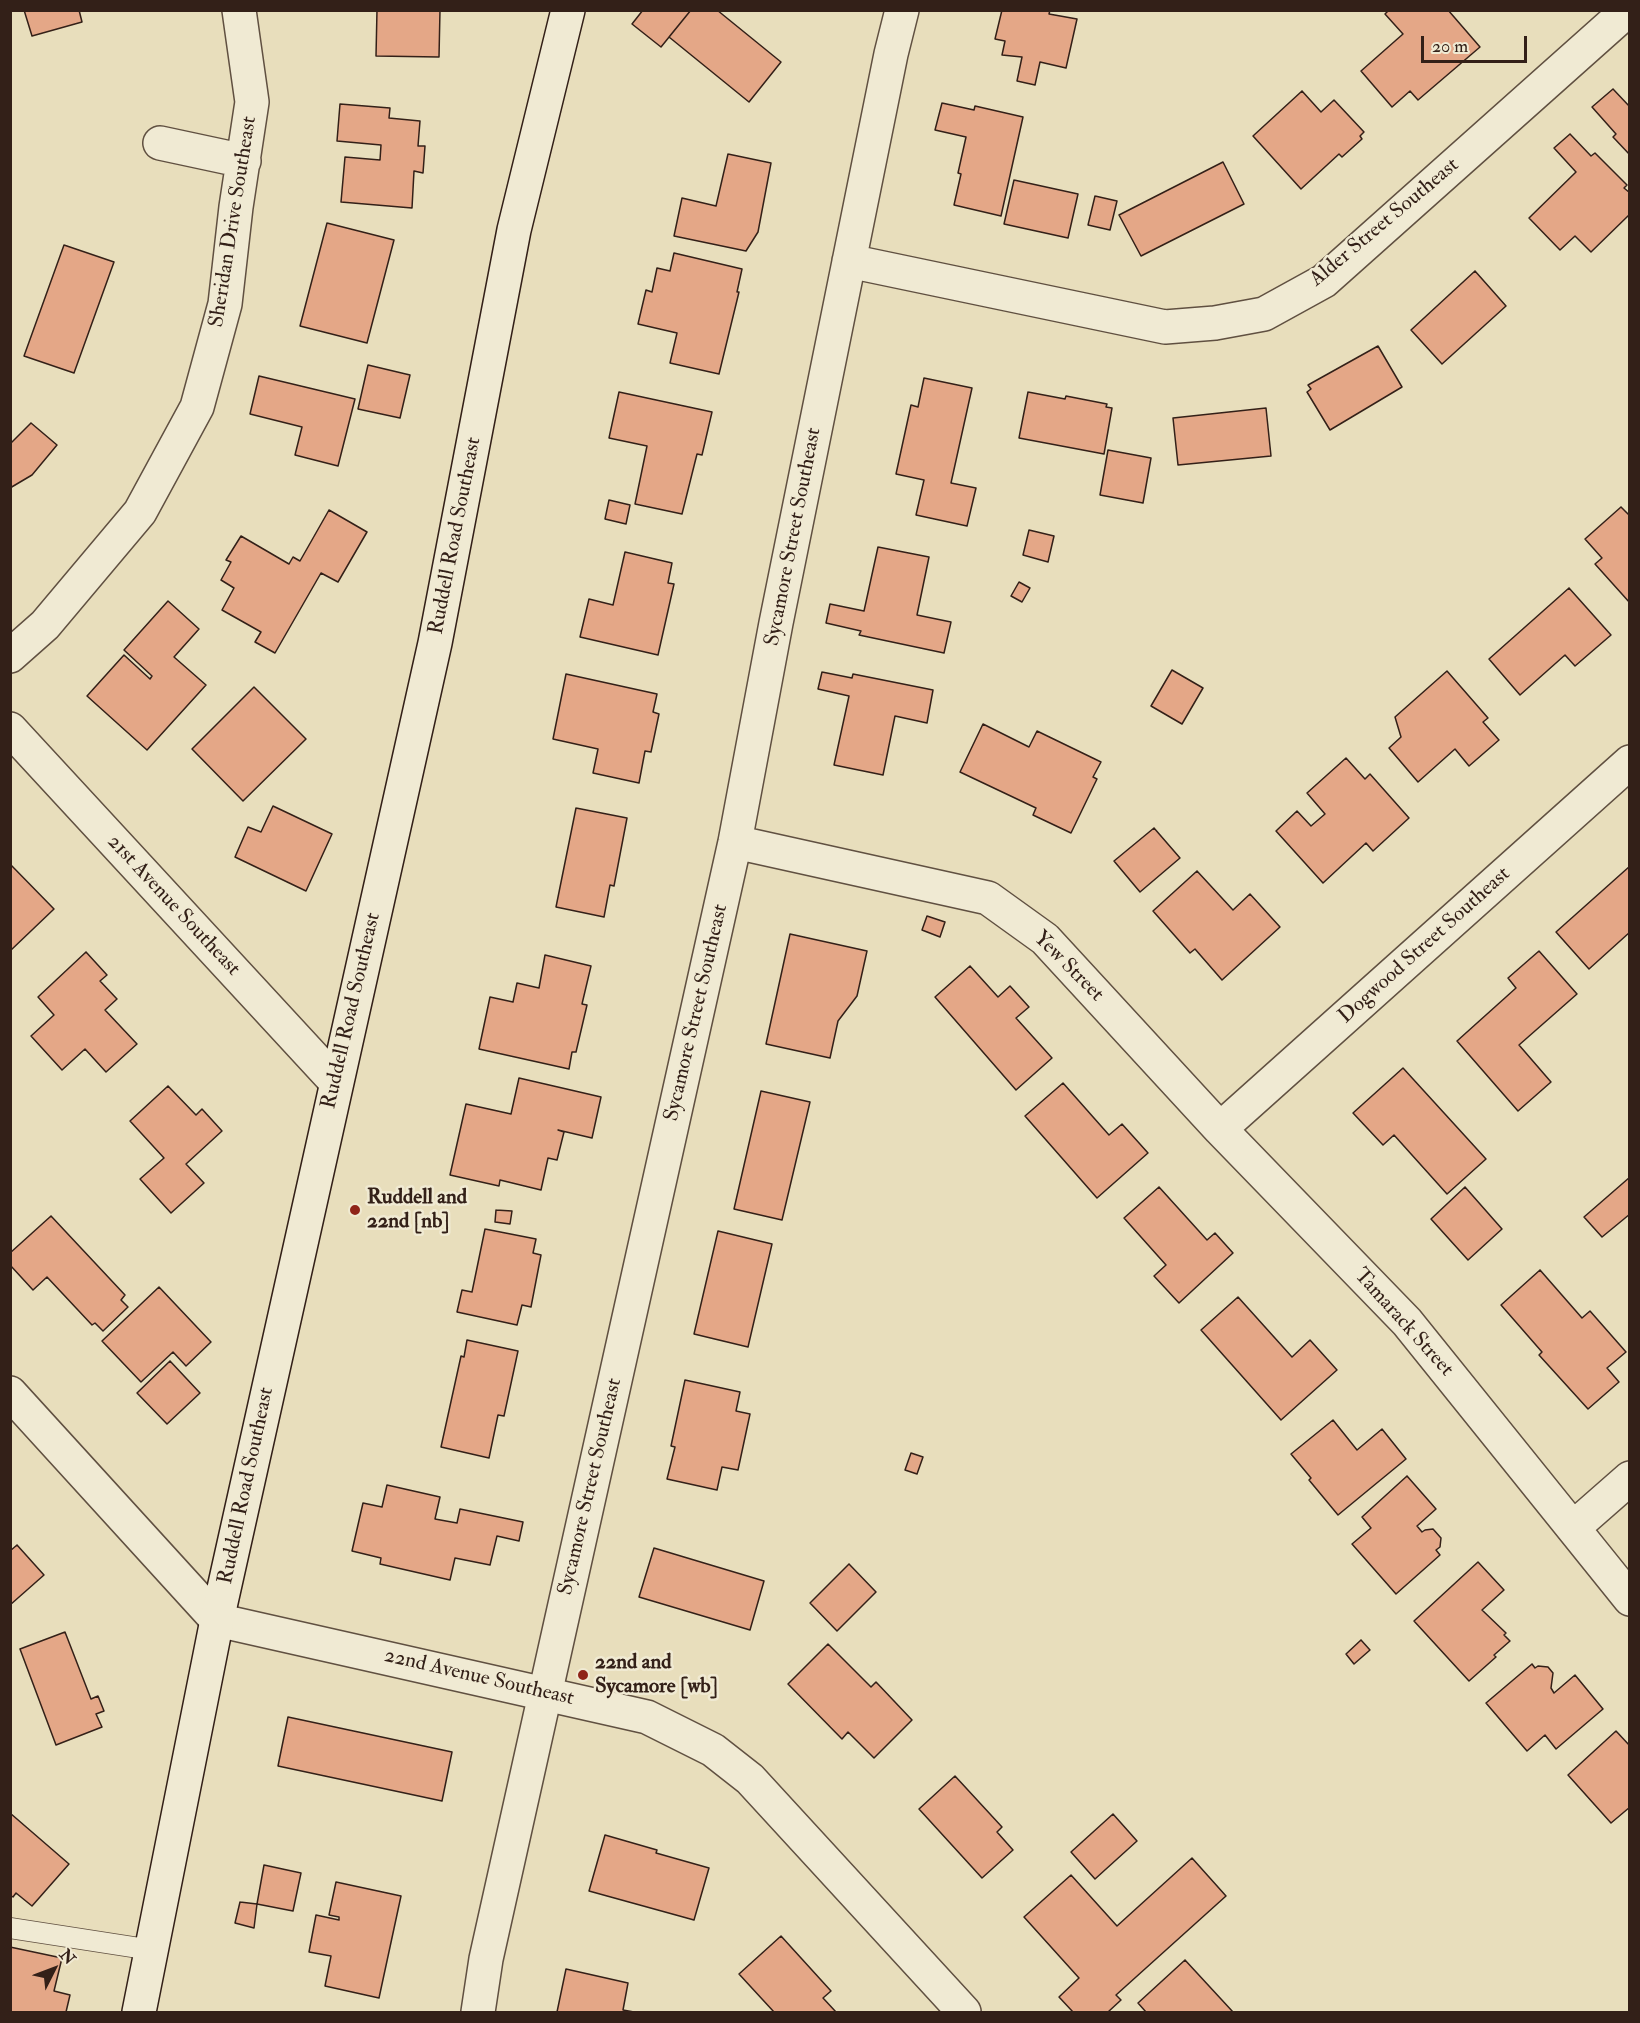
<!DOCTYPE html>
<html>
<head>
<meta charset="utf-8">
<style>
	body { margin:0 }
	#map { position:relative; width:1640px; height:2023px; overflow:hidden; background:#e8debc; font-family:"IM FELL Double Pica",serif }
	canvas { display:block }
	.frame { position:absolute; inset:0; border:12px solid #332018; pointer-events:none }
	.north { position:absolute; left:24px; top:1939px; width:60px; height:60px; -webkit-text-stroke:4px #f0ead3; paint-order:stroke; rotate:48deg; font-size:16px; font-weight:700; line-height:24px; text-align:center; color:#332018 }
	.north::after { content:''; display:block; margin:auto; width:21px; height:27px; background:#332018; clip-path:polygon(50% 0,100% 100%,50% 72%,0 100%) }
	.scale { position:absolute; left:1421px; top:36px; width:106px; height:27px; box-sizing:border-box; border:3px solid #332018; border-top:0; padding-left:8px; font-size:18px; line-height:21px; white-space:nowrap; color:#332018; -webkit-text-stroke:4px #f0ead3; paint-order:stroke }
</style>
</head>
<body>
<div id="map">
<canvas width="1640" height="2023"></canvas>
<div class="frame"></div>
<div class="north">N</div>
<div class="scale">20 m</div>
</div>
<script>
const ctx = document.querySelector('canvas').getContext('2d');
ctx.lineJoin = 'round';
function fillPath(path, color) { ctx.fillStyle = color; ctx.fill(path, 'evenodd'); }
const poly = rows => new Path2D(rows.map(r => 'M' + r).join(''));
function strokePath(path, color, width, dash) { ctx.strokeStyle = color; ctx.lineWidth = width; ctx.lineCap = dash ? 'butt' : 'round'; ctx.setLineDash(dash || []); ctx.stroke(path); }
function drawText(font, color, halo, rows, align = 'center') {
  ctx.font = font + ' "IM FELL Double Pica",serif'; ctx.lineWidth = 5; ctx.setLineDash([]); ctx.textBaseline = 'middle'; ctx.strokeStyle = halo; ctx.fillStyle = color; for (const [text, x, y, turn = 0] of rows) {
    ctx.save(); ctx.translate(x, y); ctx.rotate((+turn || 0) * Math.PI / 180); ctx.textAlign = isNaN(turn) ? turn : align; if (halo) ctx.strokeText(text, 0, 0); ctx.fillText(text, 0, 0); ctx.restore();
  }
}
const building = poly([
	[24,10,79,10,82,22,32,36,24,10],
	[377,10,440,10,439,57,376,56,377,10],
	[643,10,691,10,661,47,632,24,643,10],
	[691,10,717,10,781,62,749,102,669,37,691,10],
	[1002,10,1050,10,1049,14,1077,19,1066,68,1040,62,1035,85,1017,81,1022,57,1002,55,1005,41,995,39,1002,10],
	[1389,10,1448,10,1480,47,1418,100,1410,91,1392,107,1361,71,1403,34,1385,14,1389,10],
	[1613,89,1630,107,1630,155,1613,137,1616,134,1592,107,1613,89],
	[1302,91,1321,112,1334,100,1364,132,1360,136,1362,139,1342,157,1339,154,1301,189,1253,136,1302,91],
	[942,103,974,110,975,106,1023,117,1001,216,954,205,961,174,958,173,966,137,935,130,942,103],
	[340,104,390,108,389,118,420,121,418,146,425,146,423,173,414,171,412,208,341,202,345,157,380,160,381,145,337,141,340,104],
	[1570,134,1591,156,1595,153,1627,185,1624,188,1630,193,1630,214,1591,252,1575,236,1560,250,1529,218,1576,172,1554,148,1570,134],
	[728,154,771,163,758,232,746,251,674,236,682,198,716,206,728,154],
	[1223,162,1244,204,1141,256,1119,215,1223,162],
	[1014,180,1078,194,1068,238,1004,224,1014,180],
	[1095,196,1117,201,1110,230,1088,225,1095,196],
	[327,223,394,240,367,343,300,326,327,223],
	[64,245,114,262,74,373,24,356,64,245],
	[674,253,742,269,737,292,739,292,719,374,670,363,677,333,638,324,646,290,652,292,657,268,670,271,674,253],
	[1475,271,1506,306,1442,364,1411,330,1475,271],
	[1378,346,1402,387,1330,430,1307,392,1311,389,1308,385,1378,346],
	[368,365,410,375,400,418,358,409,368,365],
	[259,376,355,399,338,466,295,455,302,427,250,414,259,376],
	[924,378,972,388,951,483,976,488,967,526,916,515,924,480,896,474,911,405,918,407,924,378],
	[619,392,712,412,702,455,697,454,682,514,635,504,647,446,609,438,619,392],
	[1028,392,1065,399,1066,396,1107,404,1106,407,1112,408,1104,454,1019,438,1028,392],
	[1266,408,1271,456,1178,465,1173,418,1266,408],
	[31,423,57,445,32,475,10,488,10,444,31,423],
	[1108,450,1151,458,1143,503,1100,495,1108,450],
	[609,500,630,505,626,524,605,519,609,500],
	[1621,507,1630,516,1630,603,1595,564,1602,558,1585,539,1621,507],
	[329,510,367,532,338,582,321,573,275,653,255,642,261,632,222,610,234,588,221,580,231,562,226,560,241,536,289,564,293,557,300,561,329,510],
	[1029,530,1054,536,1048,562,1023,555,1029,530],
	[878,547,929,557,917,615,951,622,944,653,859,635,861,631,826,623,830,604,864,611,878,547],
	[625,552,672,563,668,583,674,584,658,655,580,637,589,599,613,605,625,552],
	[1019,582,1030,588,1022,602,1011,596,1019,582],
	[1569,588,1611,635,1575,666,1565,655,1520,695,1489,659,1569,588],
	[168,601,199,629,174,657,206,685,147,750,87,696,124,655,150,679,152,676,124,650,168,601],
	[1172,670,1203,688,1182,724,1151,706,1172,670],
	[1447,671,1488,718,1483,722,1499,740,1469,766,1455,749,1418,782,1389,748,1401,737,1395,717,1447,671],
	[822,672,852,678,853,674,933,690,927,723,895,716,883,775,834,765,849,696,818,689,822,672],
	[566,674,657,694,653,712,659,714,651,752,645,751,639,783,593,773,598,749,553,739,566,674],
	[254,687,306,739,243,801,192,749,254,687],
	[983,724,1029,747,1037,731,1101,762,1093,777,1097,779,1071,833,1033,815,1036,808,960,772,983,724],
	[1346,758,1365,779,1370,774,1409,818,1373,851,1366,843,1323,883,1276,831,1297,811,1311,826,1325,814,1307,793,1346,758],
	[273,806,332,834,306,891,235,857,248,827,261,832,273,806],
	[576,808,627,818,614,886,610,885,604,917,556,907,576,808],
	[1154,828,1180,858,1140,892,1114,861,1154,828],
	[10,864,54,909,10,951,10,864],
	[1630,866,1630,932,1589,969,1556,932,1630,866],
	[1197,871,1233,910,1250,894,1280,927,1222,980,1195,949,1190,953,1153,911,1197,871],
	[927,916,945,922,940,937,922,930,927,916],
	[790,934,867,951,857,996,838,1021,830,1058,766,1044,790,934],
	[1539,951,1577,994,1519,1045,1551,1082,1518,1111,1457,1041,1516,988,1508,978,1539,951],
	[86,952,107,975,100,981,117,999,105,1010,137,1044,106,1072,85,1049,62,1070,31,1036,54,1015,38,997,86,952],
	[545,955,591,966,582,1004,587,1005,576,1052,572,1052,569,1069,479,1049,490,997,513,1002,517,983,539,988,545,955],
	[970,966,998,997,1010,986,1029,1007,1016,1018,1052,1058,1016,1090,935,997,970,966],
	[1403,1068,1486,1159,1447,1194,1394,1135,1383,1145,1353,1113,1403,1068],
	[519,1078,601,1097,592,1138,558,1130,564,1132,557,1160,548,1158,541,1190,500,1180,499,1186,450,1175,466,1104,511,1114,519,1078],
	[1063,1083,1109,1135,1122,1124,1148,1153,1097,1198,1025,1116,1063,1083],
	[168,1086,196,1115,202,1109,222,1131,186,1164,204,1183,171,1213,140,1179,164,1158,130,1121,168,1086],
	[761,1091,810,1102,782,1220,734,1209,761,1091],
	[1630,1177,1630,1214,1602,1237,1584,1217,1630,1177],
	[1159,1187,1207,1240,1215,1233,1233,1253,1179,1303,1154,1276,1166,1265,1124,1218,1159,1187],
	[1465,1187,1502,1229,1468,1260,1431,1219,1465,1187],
	[496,1210,512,1211,510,1224,495,1222,496,1210],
	[51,1216,125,1295,121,1300,128,1307,103,1331,95,1323,92,1325,47,1277,33,1290,10,1265,10,1253,51,1216],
	[485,1229,536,1239,533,1253,541,1255,531,1307,522,1305,517,1325,457,1312,462,1290,472,1292,485,1229],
	[718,1231,772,1244,748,1347,694,1334,718,1231],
	[1540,1270,1582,1318,1590,1311,1626,1352,1607,1368,1619,1382,1588,1409,1539,1355,1542,1352,1501,1305,1540,1270],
	[159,1287,211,1342,186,1366,173,1352,141,1382,102,1341,159,1287],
	[1238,1297,1292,1357,1310,1340,1337,1370,1281,1420,1201,1330,1238,1297],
	[467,1340,518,1351,504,1416,498,1415,489,1458,441,1447,461,1356,464,1357,467,1340],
	[170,1361,200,1393,167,1424,137,1393,170,1361],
	[685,1380,740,1392,736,1411,750,1414,738,1470,722,1467,717,1490,667,1479,675,1447,671,1446,685,1380],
	[1333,1420,1357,1450,1382,1429,1406,1459,1338,1515,1309,1480,1311,1478,1291,1454,1333,1420],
	[911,1453,923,1457,917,1474,905,1470,911,1453],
	[1407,1476,1436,1509,1417,1526,1422,1532,1425,1530,1433,1529,1441,1538,1440,1547,1436,1550,1440,1555,1396,1594,1352,1544,1371,1528,1362,1517,1407,1476],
	[387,1485,440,1497,435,1519,457,1523,460,1509,523,1522,519,1541,497,1536,490,1565,455,1558,450,1580,380,1564,381,1558,352,1551,363,1503,382,1507,387,1485],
	[17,1545,44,1575,10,1605,10,1551,17,1545],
	[654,1548,764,1581,750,1630,639,1597,654,1548],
	[1478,1562,1504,1590,1482,1610,1506,1633,1504,1635,1510,1641,1494,1655,1496,1657,1469,1681,1414,1621,1478,1562],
	[849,1564,876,1592,837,1631,810,1603,849,1564],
	[65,1632,91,1699,98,1696,104,1711,96,1714,102,1727,56,1745,20,1649,65,1632],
	[1361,1640,1370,1650,1354,1664,1346,1654,1361,1640],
	[828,1644,871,1687,876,1682,912,1720,874,1758,848,1732,842,1739,788,1684,828,1644],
	[1532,1664,1535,1668,1538,1666,1548,1667,1553,1673,1551,1688,1554,1693,1575,1675,1603,1709,1556,1749,1545,1735,1527,1751,1486,1703,1532,1664],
	[288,1717,452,1752,442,1801,278,1766,288,1717],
	[1616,1731,1630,1746,1630,1807,1611,1823,1568,1775,1616,1731],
	[955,1776,1002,1827,997,1832,1013,1850,982,1878,919,1809,955,1776],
	[10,1813,69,1864,32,1906,16,1893,13,1897,10,1895,10,1813],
	[1113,1814,1137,1841,1095,1879,1071,1852,1113,1814],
	[605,1835,657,1850,656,1853,709,1868,694,1920,589,1891,605,1835],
	[1192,1858,1226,1896,1116,1995,1121,2000,1108,2012,1073,2012,1059,1997,1079,1978,1024,1917,1071,1875,1117,1926,1192,1858],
	[264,1865,301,1873,293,1911,257,1904,264,1865],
	[336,1882,401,1896,379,1998,325,1986,331,1956,309,1952,316,1915,339,1920,339,1917,329,1915,336,1882],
	[240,1902,257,1904,254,1928,235,1923,240,1902],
	[781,1936,831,1991,823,1998,836,2012,774,2012,739,1974,781,1936],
	[10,1947,62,1958,54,1991,70,1995,66,2012,10,2012,10,1947],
	[1185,1960,1233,2012,1146,2012,1138,2003,1185,1960],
	[566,1969,628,1983,623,2010,634,2012,557,2012,566,1969]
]);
const service = poly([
	[10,1928,152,1950]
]);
const minor = poly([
	[160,143,244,161],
	[849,261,1165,327,1215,323,1264,314,1324,281,1628,10],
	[10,656,45,625,140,512,197,407,225,304,236,207,252,102,239,10],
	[10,729,336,1082],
	[735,842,988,898,1045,939,1220,1129,1407,1322,1630,1599],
	[1220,1129,1630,762],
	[1573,1528,1630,1478],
	[478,2012,486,1959,735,842,776,623,891,54,902,10]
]);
const tertiary = poly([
	[10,1393,217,1620,647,1717,713,1750,750,1779,964,2012]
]);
const secondary = poly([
	[139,2012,217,1620,435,643,514,230,568,10]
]);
const markers = [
	[355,1210,6,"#8f2418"],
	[583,1675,6,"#8f2418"]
];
const streetNames = [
	["Sheridan Drive Southeast",234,222,-81],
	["Alder Street Southeast",1385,223,-40],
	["Ruddell Road Southeast",456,536,-79],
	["Sycamore Street Southeast",794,537,-79],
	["21st Avenue Southeast",173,906,47],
	["Dogwood Street Southeast",1425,946,-42],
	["Yew Street",1068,967,45],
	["Ruddell Road Southeast",352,1011,-77],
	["Sycamore Street Southeast",697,1013,-77],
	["Tamarack Street",1403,1323,48],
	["Ruddell Road Southeast",247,1486,-78],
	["Sycamore Street Southeast",591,1487,-77],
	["22nd Avenue Southeast",479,1678,13]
];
const poiNames = [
	["Ruddell and",367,1198],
	["22nd [nb]",367,1222],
	["22nd and",595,1663],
	["Sycamore [wb]",595,1687]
];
fillPath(building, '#e4a787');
strokePath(building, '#332018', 1.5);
strokePath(service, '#605041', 22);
strokePath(minor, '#605041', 36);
strokePath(tertiary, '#605041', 36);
strokePath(secondary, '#332018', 36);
strokePath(service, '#f0ead3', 20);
strokePath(minor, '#f0ead3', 33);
strokePath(tertiary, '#f0ead3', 33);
strokePath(secondary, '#f0ead3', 33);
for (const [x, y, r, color] of markers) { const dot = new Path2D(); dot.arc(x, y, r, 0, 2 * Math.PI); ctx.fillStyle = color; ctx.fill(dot); strokePath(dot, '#f0ead3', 2); }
drawText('21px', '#332018', '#f0ead3', streetNames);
drawText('bold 21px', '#332018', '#f0ead3', poiNames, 'left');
</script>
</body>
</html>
